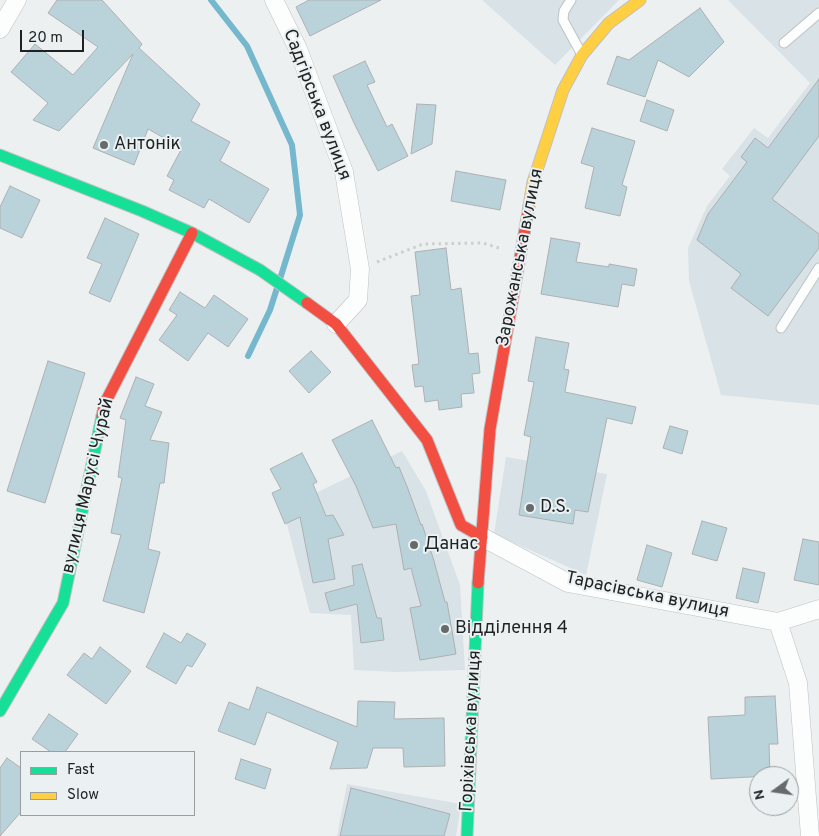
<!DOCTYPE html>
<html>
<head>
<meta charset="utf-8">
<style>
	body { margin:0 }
	#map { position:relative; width:819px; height:836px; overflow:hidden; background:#edf0f1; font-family:Overpass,sans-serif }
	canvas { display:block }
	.legend { position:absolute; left:20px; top:751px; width:175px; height:65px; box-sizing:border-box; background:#ebf1f3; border:1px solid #999e9f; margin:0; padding:6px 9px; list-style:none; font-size:15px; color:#1f2222 }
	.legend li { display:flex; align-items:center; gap:10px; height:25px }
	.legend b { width:25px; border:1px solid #999e9f }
	.north { position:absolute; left:749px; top:766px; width:50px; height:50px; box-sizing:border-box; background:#ebf1f3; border:1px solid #999e9f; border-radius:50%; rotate:256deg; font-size:14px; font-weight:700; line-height:20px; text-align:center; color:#1f2222 }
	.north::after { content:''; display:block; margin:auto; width:18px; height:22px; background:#676a6a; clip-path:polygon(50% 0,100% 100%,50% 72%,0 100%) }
	.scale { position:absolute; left:20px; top:30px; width:64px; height:22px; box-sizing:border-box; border:2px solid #1f2222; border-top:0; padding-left:6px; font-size:15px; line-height:18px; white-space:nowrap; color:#1f2222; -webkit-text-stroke:4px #ebf1f3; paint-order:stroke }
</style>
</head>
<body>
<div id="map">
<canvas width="819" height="836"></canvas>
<ul class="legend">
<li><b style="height:6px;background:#16e098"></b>Fast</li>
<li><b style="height:6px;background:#ffcf43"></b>Slow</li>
</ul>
<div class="north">N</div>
<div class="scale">20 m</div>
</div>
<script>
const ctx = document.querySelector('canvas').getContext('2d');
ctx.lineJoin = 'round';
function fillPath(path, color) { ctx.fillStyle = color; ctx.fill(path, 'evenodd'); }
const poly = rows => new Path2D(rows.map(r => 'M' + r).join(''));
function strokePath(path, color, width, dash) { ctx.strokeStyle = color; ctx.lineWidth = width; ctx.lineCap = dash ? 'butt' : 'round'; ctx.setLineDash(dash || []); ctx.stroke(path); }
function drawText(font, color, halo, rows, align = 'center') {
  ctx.font = font + ' Overpass,sans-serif'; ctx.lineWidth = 4; ctx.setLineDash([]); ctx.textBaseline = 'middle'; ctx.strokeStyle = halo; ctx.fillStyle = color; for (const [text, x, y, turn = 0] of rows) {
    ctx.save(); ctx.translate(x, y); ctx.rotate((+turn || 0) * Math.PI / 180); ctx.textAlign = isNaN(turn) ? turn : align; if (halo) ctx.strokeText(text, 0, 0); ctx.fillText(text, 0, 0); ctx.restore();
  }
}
const built = poly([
	[482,0,619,0,555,65],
	[728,0,819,0,819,405,721,395,689,281,688,248,707,206,730,176,722,169,754,128,768,138,810,83],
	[402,451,426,491,460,585,465,670,395,672,354,670,351,615,310,613,283,509],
	[506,457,607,474,586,575,494,534],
	[347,784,461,804,456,836,337,836]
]);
const stream = poly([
	[211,0,247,46,292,145,300,215,280,279],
	[248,356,270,310,277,288]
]);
const building = poly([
	[57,0,102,0,142,44,139,48,200,104,191,121,230,142,220,161,269,189,249,223,209,199,204,208,169,190,174,180,167,176,182,148,148,129,134,165,93,148,133,54,59,131,33,120,48,103,11,72,35,44,73,75,98,47,48,13,57,0],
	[309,0,381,0,310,36,296,7,309,0],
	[700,8,724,42,689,77,658,60,645,97,607,84,617,56,629,60,700,8],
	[365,61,375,82,367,85,387,127,392,124,408,156,378,171,354,123,333,76,365,61],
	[819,79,819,136,772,199,819,234,819,248,768,316,731,288,741,274,697,240,708,214,747,162,741,157,755,138,768,148,819,79],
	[647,100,674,110,667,131,640,121,647,100],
	[417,104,436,105,432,144,411,154,417,104],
	[592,128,635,141,622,185,627,187,620,216,585,208,594,167,581,163,592,128],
	[456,171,506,180,500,210,451,201,456,171],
	[10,186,40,200,22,238,0,228,0,207,10,186],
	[105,218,139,234,110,302,89,293,102,264,87,258,105,218],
	[551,238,580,243,576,262,609,267,609,264,637,269,634,286,622,284,618,307,541,294,551,238],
	[446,248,451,290,461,288,469,354,478,353,480,373,472,374,474,393,461,394,462,407,439,410,438,400,425,402,423,386,415,387,412,365,419,364,411,296,420,295,415,252,446,248],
	[180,292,205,308,214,295,248,319,228,347,208,333,188,361,159,340,177,315,169,310,180,292],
	[536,337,569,343,564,369,569,370,565,392,636,407,632,424,607,418,588,512,575,510,573,524,519,515,531,437,524,435,534,382,528,381,536,337],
	[311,351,331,372,309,393,289,371,311,351],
	[48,361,85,373,45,503,7,491,48,361],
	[136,377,154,384,145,406,162,412,150,440,169,443,164,483,160,483,148,549,160,552,144,613,103,601,121,535,111,533,122,478,118,477,126,420,120,418,136,377],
	[372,420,396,468,399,467,408,489,421,525,422,524,434,561,445,602,447,602,456,654,420,660,410,608,421,606,411,568,404,570,396,524,373,528,356,486,332,440,372,420],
	[670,426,688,431,682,454,663,448,670,426],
	[302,453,317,482,313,484,326,516,333,515,344,535,328,539,335,579,313,583,300,517,285,524,272,493,281,489,270,469,302,453],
	[702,521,727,528,717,561,692,554,702,521],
	[803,539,819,542,819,585,794,580,803,539],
	[647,545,672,553,662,587,637,580,647,545],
	[362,564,377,618,381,618,384,640,361,643,357,604,330,611,325,593,354,585,352,566,362,564],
	[743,568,765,573,758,603,736,598,743,568],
	[164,633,181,643,187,633,206,644,192,667,187,665,176,684,146,667,164,633],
	[100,647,131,671,106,704,67,675,84,653,92,659,100,647],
	[257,687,357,727,358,701,395,702,394,719,444,718,445,766,404,767,403,748,373,748,367,768,330,769,338,742,267,712,255,745,218,731,229,702,249,710,257,687],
	[775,696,778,744,769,744,770,776,711,779,708,717,745,715,745,697,775,696],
	[49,714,78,734,65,752,51,752,32,739,49,714],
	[7,758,21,768,21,812,0,836,0,768,7,758],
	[241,759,271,769,265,789,235,779,241,759],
	[351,788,450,814,444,836,340,836,351,788]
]);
const path = poly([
	[377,262,423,244,483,243,499,248]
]);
const lane = poly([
	[571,0,564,11,563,20,581,53],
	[784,43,819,13],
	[781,328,819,268]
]);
const street = poly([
	[274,0,298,49,344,172,360,269,358,300,336,324],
	[0,29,17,0],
	[482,537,568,583,778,622,819,609],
	[778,622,798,683,810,836]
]);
const fast = poly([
	[0,155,142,211,192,233,260,270,307,303],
	[0,711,63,603,102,416],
	[467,836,478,583]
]);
const slow = poly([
	[529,206,533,182,563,90,582,55,609,23,640,0]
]);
const jam = poly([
	[307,303,336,324,427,440,461,525,482,537],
	[102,416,105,403,192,233],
	[478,583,490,429,529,206]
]);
const markers = [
	[104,145,5,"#676a6a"],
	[530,508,5,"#676a6a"],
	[414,545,5,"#676a6a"],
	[445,629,5,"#676a6a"]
];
const streetNames = [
	["Садгірська вулиця",316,105,69],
	["Зарожанська вулиця",521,258,-79],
	["вулиця Марусі Чурай",89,486,-77],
	["Тарасівська вулиця",647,596,12],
	["Горіхівська вулиця",472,731,-87]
];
const poiNames = [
	["Антонік",114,145],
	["D.S.",540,508],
	["Данас",424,545],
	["Відділення 4",455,629]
];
fillPath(built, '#d9e2e6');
strokePath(stream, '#75b8cd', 6);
fillPath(building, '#bad3db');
strokePath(building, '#adb0b1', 1);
strokePath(lane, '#bfc1c2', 11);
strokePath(street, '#bfc1c2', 19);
strokePath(fast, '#bfc1c2', 13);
strokePath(slow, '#bfc1c2', 13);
strokePath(jam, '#bfc1c2', 13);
strokePath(path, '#cecece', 3, [2.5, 4]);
strokePath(lane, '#fcfdfd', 9);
strokePath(street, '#fcfdfd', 18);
strokePath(fast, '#16e098', 11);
strokePath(slow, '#ffcf43', 11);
strokePath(jam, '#f24e42', 11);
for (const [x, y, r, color] of markers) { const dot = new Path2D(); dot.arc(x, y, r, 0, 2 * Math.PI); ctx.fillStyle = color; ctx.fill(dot); strokePath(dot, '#ebf1f3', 2); }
drawText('18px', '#1f2222', '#ebf1f3', streetNames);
drawText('18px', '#1f2222', '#ebf1f3', poiNames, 'left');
</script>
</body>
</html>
